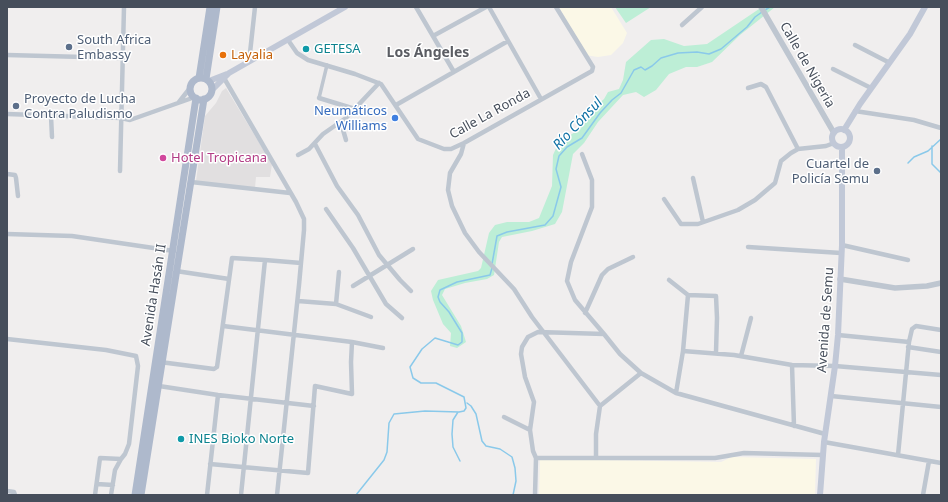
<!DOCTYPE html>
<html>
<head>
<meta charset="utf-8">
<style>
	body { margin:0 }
	#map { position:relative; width:948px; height:502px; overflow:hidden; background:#f0eeee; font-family:"Noto Sans",sans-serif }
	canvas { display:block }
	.frame { position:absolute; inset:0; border:8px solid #464e5b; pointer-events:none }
</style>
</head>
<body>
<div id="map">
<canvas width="948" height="502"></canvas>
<div class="frame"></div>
</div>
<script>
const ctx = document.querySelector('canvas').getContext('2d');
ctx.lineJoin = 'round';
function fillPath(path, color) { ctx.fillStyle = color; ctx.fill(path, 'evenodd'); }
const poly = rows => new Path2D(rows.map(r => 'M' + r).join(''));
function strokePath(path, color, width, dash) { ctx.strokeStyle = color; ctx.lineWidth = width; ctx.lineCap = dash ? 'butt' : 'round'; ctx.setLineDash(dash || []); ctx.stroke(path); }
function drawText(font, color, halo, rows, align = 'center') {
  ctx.font = font + ' "Noto Sans",sans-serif'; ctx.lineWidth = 3; ctx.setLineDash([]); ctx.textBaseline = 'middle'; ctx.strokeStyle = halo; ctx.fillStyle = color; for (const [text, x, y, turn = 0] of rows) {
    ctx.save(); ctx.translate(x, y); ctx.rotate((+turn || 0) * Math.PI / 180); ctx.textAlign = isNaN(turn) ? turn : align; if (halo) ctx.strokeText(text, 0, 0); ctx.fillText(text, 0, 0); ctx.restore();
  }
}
const commercial = poly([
	[559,7,611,7,627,33,623,43,611,55,598,57,585,55],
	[732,457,816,459,815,495,539,495,540,459,721,462]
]);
const education = poly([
	[226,88,272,164,270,177,256,177,255,188,196,181,205,116,216,103,222,91]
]);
const green = poly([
	[615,7,651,7,626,23],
	[762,7,775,7,740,35,712,62,697,67,686,67,669,74,656,90,644,97,636,92,623,95,598,122,584,143,573,154,562,212,555,224,532,231,502,237,499,242,494,275,487,279,465,283,445,289,442,295,461,326,466,342,457,348,450,346,451,333,443,324,433,300,431,291,438,280,478,271,481,268,489,233,495,225,507,222,529,222,539,218,552,186,553,155,558,144,579,129,594,108,604,99,608,92,619,89,623,80,626,62,651,40,664,39,684,46,707,44]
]);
const stream = poly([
	[765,10,770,7],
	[941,91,941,105],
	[932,146,932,164,941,173],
	[908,163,914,157,928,151,941,139],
	[492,264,497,236,507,232,545,225,553,216,561,187,556,169,559,156,567,147,582,138,600,113,612,100,621,93,634,70,641,67,645,70,652,66,661,58,678,53,697,52,709,54,721,49,747,27,755,17,762,12],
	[467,403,471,406,476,414,482,441,486,446,500,449,512,457,515,468,516,481,513,495],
	[458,412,453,420,452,434,453,447,460,461],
	[356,495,384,460,387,452,389,423,394,414,425,411,459,412,464,411,466,408,464,397,436,383,421,383,413,378,410,367,422,349,435,338,458,345,462,342,462,333,449,312,440,302,438,297,440,290,457,282,490,275,492,268]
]);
const pedestrian = poly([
	[319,98,327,65]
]);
const minor = poly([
	[416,7,454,72],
	[489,7,541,99],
	[682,25,702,7],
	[433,36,486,7],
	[288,40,297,53,308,60,355,74,381,84,418,139,444,149,451,149,464,143,592,71,593,67,556,7],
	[855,45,888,62],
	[7,55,122,58],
	[249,62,255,7],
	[833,69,871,88],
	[224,78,296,202,304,219,304,230,299,285,277,495],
	[748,88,761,84,766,87,798,149],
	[319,98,355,109],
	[179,102,190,88],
	[396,105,508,41],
	[855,111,914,120,941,128],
	[7,114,121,118,130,120,195,97],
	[51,116,52,137],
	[341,123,346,140],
	[464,143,461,154,450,173,448,190,452,206,465,233,479,252,514,289,532,317,600,406],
	[315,144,337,186,358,215,379,255,400,280,411,291],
	[582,154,592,180,592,207,571,262,567,281,575,300,604,334],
	[298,155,309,149,323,134,346,118,379,83],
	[120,171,124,7],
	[7,174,15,175,16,178,18,196],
	[693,178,703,222],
	[191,182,290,193],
	[664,199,681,224,698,224,738,210,755,200,775,183,781,161,791,153,798,149,826,146,834,143],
	[326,209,353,248,386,304,402,318],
	[7,234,72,236,174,251],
	[842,245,908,260],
	[748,247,841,253],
	[176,271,229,279],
	[669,280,688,295,683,351,676,393],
	[353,286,413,249],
	[688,295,716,296,717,318,716,352],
	[298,301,336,304,371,317],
	[336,304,339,272],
	[585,313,602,275,608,269,633,257],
	[223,326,352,342,383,348],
	[838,335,909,342],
	[7,339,106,350,136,356,138,366,129,444,125,454,121,459,115,470,111,495],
	[908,347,941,352],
	[683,351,734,355,792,365,835,366,941,375],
	[741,356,751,318],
	[160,362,214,369,217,367,232,258,265,260],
	[792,365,794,426],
	[159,386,218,395,314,406],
	[831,396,941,407],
	[504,417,530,430],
	[824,442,941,463],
	[898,455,909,342,912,329,916,326,941,330],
	[596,457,596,434,600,406,641,373],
	[536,458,715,458,744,453,823,455],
	[210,464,308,473,315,386,352,394,351,362,352,342],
	[97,484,113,485],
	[7,491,14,492,15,495],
	[95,495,100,458,121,459],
	[207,495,218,395],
	[241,495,265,260,301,263],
	[535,495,536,458,533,451,530,430,534,402,525,377,521,354,522,347,528,337,538,332,604,334,620,354,641,373,676,393,825,434],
	[923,495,929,461]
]);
const tertiary = poly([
	[761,7,834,133],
	[840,279,895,288,927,286,941,283]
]);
const secondary = poly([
	[209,81,227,74],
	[213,89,229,73,345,7],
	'832 138a9 9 0 1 1 18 0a9 9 0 1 1-18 0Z',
	[844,130,860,104,910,34,925,7],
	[820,495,824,442,835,366,838,335,842,245,842,147]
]);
const primary = poly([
	'190 89a11 11 0 1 1 22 0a11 11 0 1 1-22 0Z',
	[199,78,210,7],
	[206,79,217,7],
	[135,495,196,98],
	[141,495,204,99]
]);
const markers = [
	[69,47,4,"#5c6f8a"],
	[306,49,4,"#0f9aa8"],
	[223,55,4,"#e8710a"],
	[16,106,4,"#5c6f8a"],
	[395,118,4,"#3f7fe0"],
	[163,158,4,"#d1479c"],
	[877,171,4,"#5c6f8a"],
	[181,439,4,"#0f9aa8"]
];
const serviceNames = [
	["South Africa",77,40],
	["Embassy",77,55],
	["Proyecto de Lucha",24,99],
	["Contra Paludismo",24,114],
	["Cuartel de",869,164,"right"],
	["Policía Semu",869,179,"right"]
];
const cultureNames = [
	["GETESA",314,49],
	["INES Bioko Norte",189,439]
];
const foodNames = [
	["Layalia",231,55]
];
const streetNames = [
	["Calle de Nigeria",807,65,60],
	["Calle La Ronda",490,114,-29],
	["Avenida Hasán II",154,295,-81],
	["Avenida de Semu",826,320,-86]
];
const shopNames = [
	["Neumáticos",387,111],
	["Williams",387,126]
];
const hotelNames = [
	["Hotel Tropicana",171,158]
];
const neighbourhoodNames = [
	["Los Ángeles",428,53]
];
const waterNames = [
	["Río Cónsul",578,124,-47]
];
fillPath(commercial, '#fbf8e7');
fillPath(education, '#e1dfe0');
fillPath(green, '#bdeed6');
strokePath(stream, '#8ac9ea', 1.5);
strokePath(pedestrian, '#bec6d0', 3.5);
strokePath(minor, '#bec6d0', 4.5);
strokePath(tertiary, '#bec6d0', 5.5);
strokePath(secondary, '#c1c8d7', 6);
strokePath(primary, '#aeb9cc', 7);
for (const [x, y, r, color] of markers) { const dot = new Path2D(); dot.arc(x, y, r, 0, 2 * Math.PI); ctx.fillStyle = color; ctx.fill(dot); strokePath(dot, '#fff', 1.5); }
drawText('13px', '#4e5e75', '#fff', serviceNames, 'left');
drawText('13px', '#0d838f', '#fff', cultureNames, 'left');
drawText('13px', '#c56008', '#fff', foodNames, 'left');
drawText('13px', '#464e5b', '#fff', streetNames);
drawText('13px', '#366cbe', '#fff', shopNames, 'right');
drawText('13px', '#b23c85', '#fff', hotelNames, 'left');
drawText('bold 14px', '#5b5d63', '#fff', neighbourhoodNames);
drawText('italic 14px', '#0f71a5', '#fff', waterNames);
</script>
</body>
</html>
